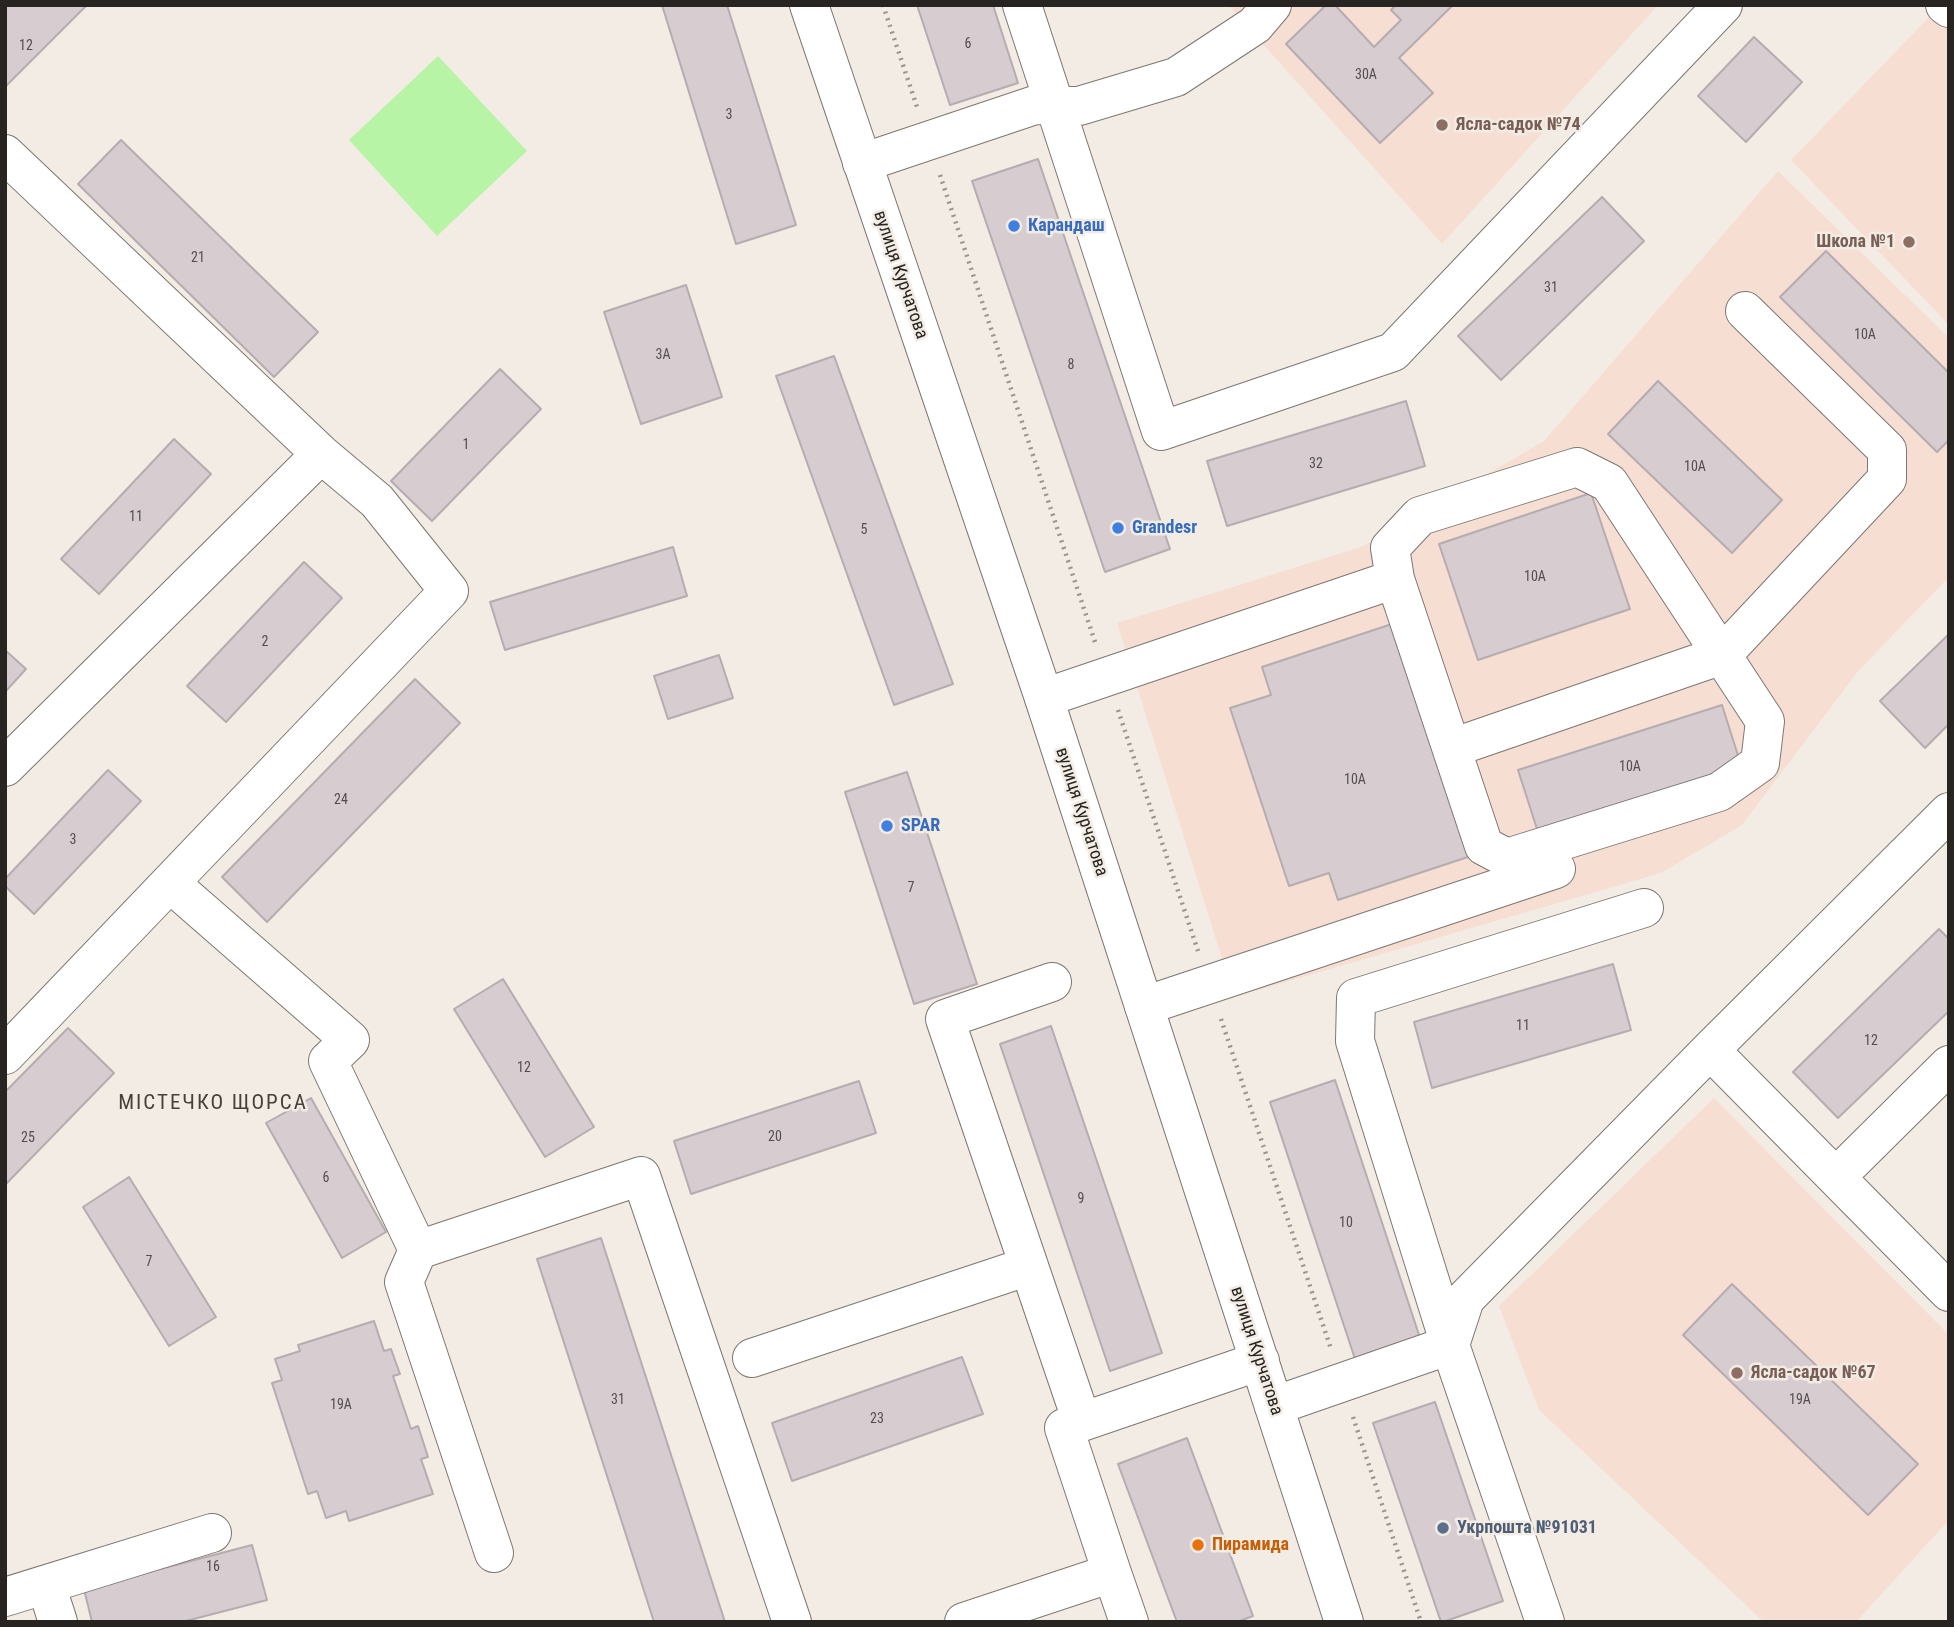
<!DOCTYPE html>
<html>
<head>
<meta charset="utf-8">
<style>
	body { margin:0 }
	#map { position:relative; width:1954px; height:1627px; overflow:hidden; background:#f3ece5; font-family:"Roboto Condensed",sans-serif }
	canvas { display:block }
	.frame { position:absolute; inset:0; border:7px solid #272421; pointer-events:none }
</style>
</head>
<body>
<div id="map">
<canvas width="1954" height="1627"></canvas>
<div class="frame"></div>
</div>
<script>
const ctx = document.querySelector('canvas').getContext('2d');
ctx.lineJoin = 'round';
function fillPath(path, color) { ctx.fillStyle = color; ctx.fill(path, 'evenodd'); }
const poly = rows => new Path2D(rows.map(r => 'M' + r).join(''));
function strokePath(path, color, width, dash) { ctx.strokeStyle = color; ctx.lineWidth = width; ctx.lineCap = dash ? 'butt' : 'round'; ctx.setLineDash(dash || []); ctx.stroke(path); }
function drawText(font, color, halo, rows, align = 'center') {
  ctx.font = font + ' "Roboto Condensed",sans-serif'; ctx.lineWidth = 5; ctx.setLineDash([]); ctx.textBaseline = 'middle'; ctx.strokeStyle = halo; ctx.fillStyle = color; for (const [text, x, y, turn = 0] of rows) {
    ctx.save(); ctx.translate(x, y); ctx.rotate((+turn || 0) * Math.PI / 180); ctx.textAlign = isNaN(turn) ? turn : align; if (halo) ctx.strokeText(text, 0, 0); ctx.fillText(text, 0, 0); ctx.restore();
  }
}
const education = poly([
	[1228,5,1658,5,1442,244],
	[1949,6,1949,325,1791,160,1934,12],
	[1778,171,1949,338,1949,577,1859,670,1742,825,1661,873,1234,997,1117,623,1364,546,1544,441],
	[1714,1098,1949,1335,1949,1520,1856,1622,1764,1622,1539,1410,1499,1306]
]);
const green = poly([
	[438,56,527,151,437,236,349,140]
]);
const building = poly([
	[5,5,87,5,5,87,5,5],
	[662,5,727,5,796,225,736,244,662,5],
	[917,5,993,5,1018,83,950,105,917,5],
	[1326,5,1335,5,1374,47,1401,20,1391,10,1396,5,1453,5,1399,58,1433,93,1380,143,1286,44,1326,5],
	[1754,37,1802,82,1746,142,1698,96,1754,37],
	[121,140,318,332,274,377,78,184,121,140],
	[1038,159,1170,549,1105,572,972,181,1038,159],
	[1602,197,1644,241,1501,380,1458,336,1602,197],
	[1826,251,1949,373,1949,440,1937,452,1780,297,1826,251],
	[686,285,722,397,641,424,604,312,686,285],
	[834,356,953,684,894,705,776,376,834,356],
	[500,369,541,409,432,521,391,481,500,369],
	[1658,381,1782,500,1732,553,1608,434,1658,381],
	[1406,401,1425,466,1227,526,1207,461,1406,401],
	[174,439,211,474,99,594,61,559,174,439],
	[1591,493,1630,609,1478,660,1439,544,1591,493],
	[673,547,687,596,505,650,490,602,673,547],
	[304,562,342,598,226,722,187,686,304,562],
	[1404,620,1480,853,1338,900,1329,873,1289,886,1230,708,1271,695,1262,667,1404,620],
	[1949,634,1949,724,1925,748,1880,701,1949,634],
	[5,650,26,669,5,692,5,650],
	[719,655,733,698,668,719,654,676,719,655],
	[415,679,460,723,267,922,222,877,415,679],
	[1722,705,1741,765,1537,829,1518,770,1722,705],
	[108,770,141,801,34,914,5,886,5,879,108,770],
	[907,772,977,984,914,1004,845,792,907,772],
	[1939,929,1949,939,1949,1011,1838,1118,1793,1072,1939,929],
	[1613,964,1631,1030,1432,1088,1414,1022,1613,964],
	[503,979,594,1127,545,1157,454,1009,503,979],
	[1051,1026,1162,1353,1110,1371,1000,1044,1051,1026],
	[68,1028,114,1073,5,1185,5,1092,68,1028],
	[1335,1080,1422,1344,1357,1365,1270,1102,1335,1080],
	[859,1081,876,1133,691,1194,674,1141,859,1081],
	[311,1098,386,1232,342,1258,266,1123,311,1098],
	[129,1177,216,1317,169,1346,83,1207,129,1177],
	[601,1238,725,1622,654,1622,628,1541,537,1259,601,1238],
	[1732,1284,1918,1464,1868,1515,1683,1335,1732,1284],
	[374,1321,384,1351,391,1349,400,1374,393,1376,411,1429,418,1426,428,1457,421,1459,433,1494,349,1521,346,1511,326,1518,317,1491,308,1494,272,1383,282,1380,275,1359,300,1351,298,1345,374,1321],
	[962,1357,983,1414,792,1481,772,1423,962,1357],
	[1435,1402,1503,1601,1443,1622,1441,1622,1373,1423,1435,1402],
	[1187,1438,1253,1616,1237,1622,1177,1622,1118,1464,1187,1438],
	[252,1545,267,1600,182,1622,92,1622,84,1589,252,1545]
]);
const path = poly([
	[883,5,917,107],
	[940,175,1095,642],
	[1118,710,1198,951],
	[1221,1019,1331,1349],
	[1353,1417,1421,1622]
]);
const minor = poly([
	[1022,5,1161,431,1393,352,1723,5],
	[1945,5,1949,8],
	[5,154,321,454,377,501,449,591,5,1055],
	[862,163,1035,105,1079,106,1176,77,1255,25,1272,5],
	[1577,467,1609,483,1765,721,1760,763,1719,792,1507,858,1484,846,1395,579,1390,548,1420,516,1577,467],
	[1044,698,1395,579],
	[1452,748,1722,655,1887,479,1887,450,1745,311],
	[5,767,321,454],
	[170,883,350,1040,328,1061,418,1250,641,1176,792,1622],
	[1052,982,945,1019,1082,1422],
	[1144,1006,1556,869],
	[1710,1050,1949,1292],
	[1836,1177,1949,1065],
	[418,1250,404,1282,494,1553],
	[1450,1345,1465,1299,1710,1050,1949,812],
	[752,1358,1029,1266],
	[1274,1406,1450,1345],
	[1112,1573,1129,1622],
	[46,1585,58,1622],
	[5,1597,212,1533],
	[964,1622,1112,1573,1064,1428,1260,1361],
	[1545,1622,1450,1345,1355,1041,1356,998,1644,908]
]);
const major = poly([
	[809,5,1044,698,1344,1622]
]);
const markers = [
	[1442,125,7,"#8d6e63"],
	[1014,226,7,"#3f7fe0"],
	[1909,242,7,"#8d6e63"],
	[1118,528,7,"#3f7fe0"],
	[887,826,7,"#3f7fe0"],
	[1737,1373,7,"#8d6e63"],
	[1443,1528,7,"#5c6f8a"],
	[1198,1545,7,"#e8710a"]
];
const numberNames = [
	["6",968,44],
	["12",26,46],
	["30А",1366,75],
	["3",729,115],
	["21",198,258],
	["31",1551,288],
	["10А",1865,335],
	["3А",663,355],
	["8",1071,365],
	["1",466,445],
	["32",1316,464],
	["10А",1695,467],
	["11",136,517],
	["5",864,530],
	["10А",1535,577],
	["2",265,642],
	["10А",1630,767],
	["10А",1355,780],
	["24",341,800],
	["3",73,840],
	["7",911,888],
	["11",1523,1026],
	["12",1871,1041],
	["12",524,1068],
	["20",775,1137],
	["25",28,1138],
	["6",326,1178],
	["9",1081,1199],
	["10",1346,1223],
	["7",149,1262],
	["31",618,1400],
	["19А",1800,1400],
	["19А",341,1405],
	["23",877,1419],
	["16",213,1567]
];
const educationNames = [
	["Ясла-садок №74",1456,125],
	["Школа №1",1895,242,"right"],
	["Ясла-садок №67",1751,1373]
];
const shopNames = [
	["Карандаш",1028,226],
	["Grandesr",1132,528],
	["SPAR",901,826]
];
const streetNames = [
	["вулиця Курчатова",900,275,71],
	["вулиця Курчатова",1081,812,72],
	["вулиця Курчатова",1256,1351,72]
];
const serviceNames = [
	["Укрпошта №91031",1457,1528]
];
const foodNames = [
	["Пирамида",1212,1545]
];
const quarterNames = [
	["МІСТЕЧКО ЩОРСА",213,1104]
];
fillPath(education, '#f6ded3');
fillPath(green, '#b7f4a5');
fillPath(building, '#d7cdd1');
strokePath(building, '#b5acb0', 2);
strokePath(minor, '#7d7771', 40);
strokePath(major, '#7d7771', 40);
strokePath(path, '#9a948f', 4.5, [2, 5]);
strokePath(minor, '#fff', 38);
strokePath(major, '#fff', 38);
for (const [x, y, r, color] of markers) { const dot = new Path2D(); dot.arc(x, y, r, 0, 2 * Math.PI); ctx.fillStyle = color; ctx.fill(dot); strokePath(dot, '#f3ece5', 2.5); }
drawText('14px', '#534e4d', null, numberNames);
drawText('bold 18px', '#785e54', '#f3ece5', educationNames, 'left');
drawText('bold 18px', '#366cbe', '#f3ece5', shopNames, 'left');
drawText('18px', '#272421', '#f3ece5', streetNames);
drawText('bold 18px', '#4e5e75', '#f3ece5', serviceNames, 'left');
drawText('bold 18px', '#c56008', '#f3ece5', foodNames, 'left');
ctx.letterSpacing = '2px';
drawText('21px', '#45403a', '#f3ece5', quarterNames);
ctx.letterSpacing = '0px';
</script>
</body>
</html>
